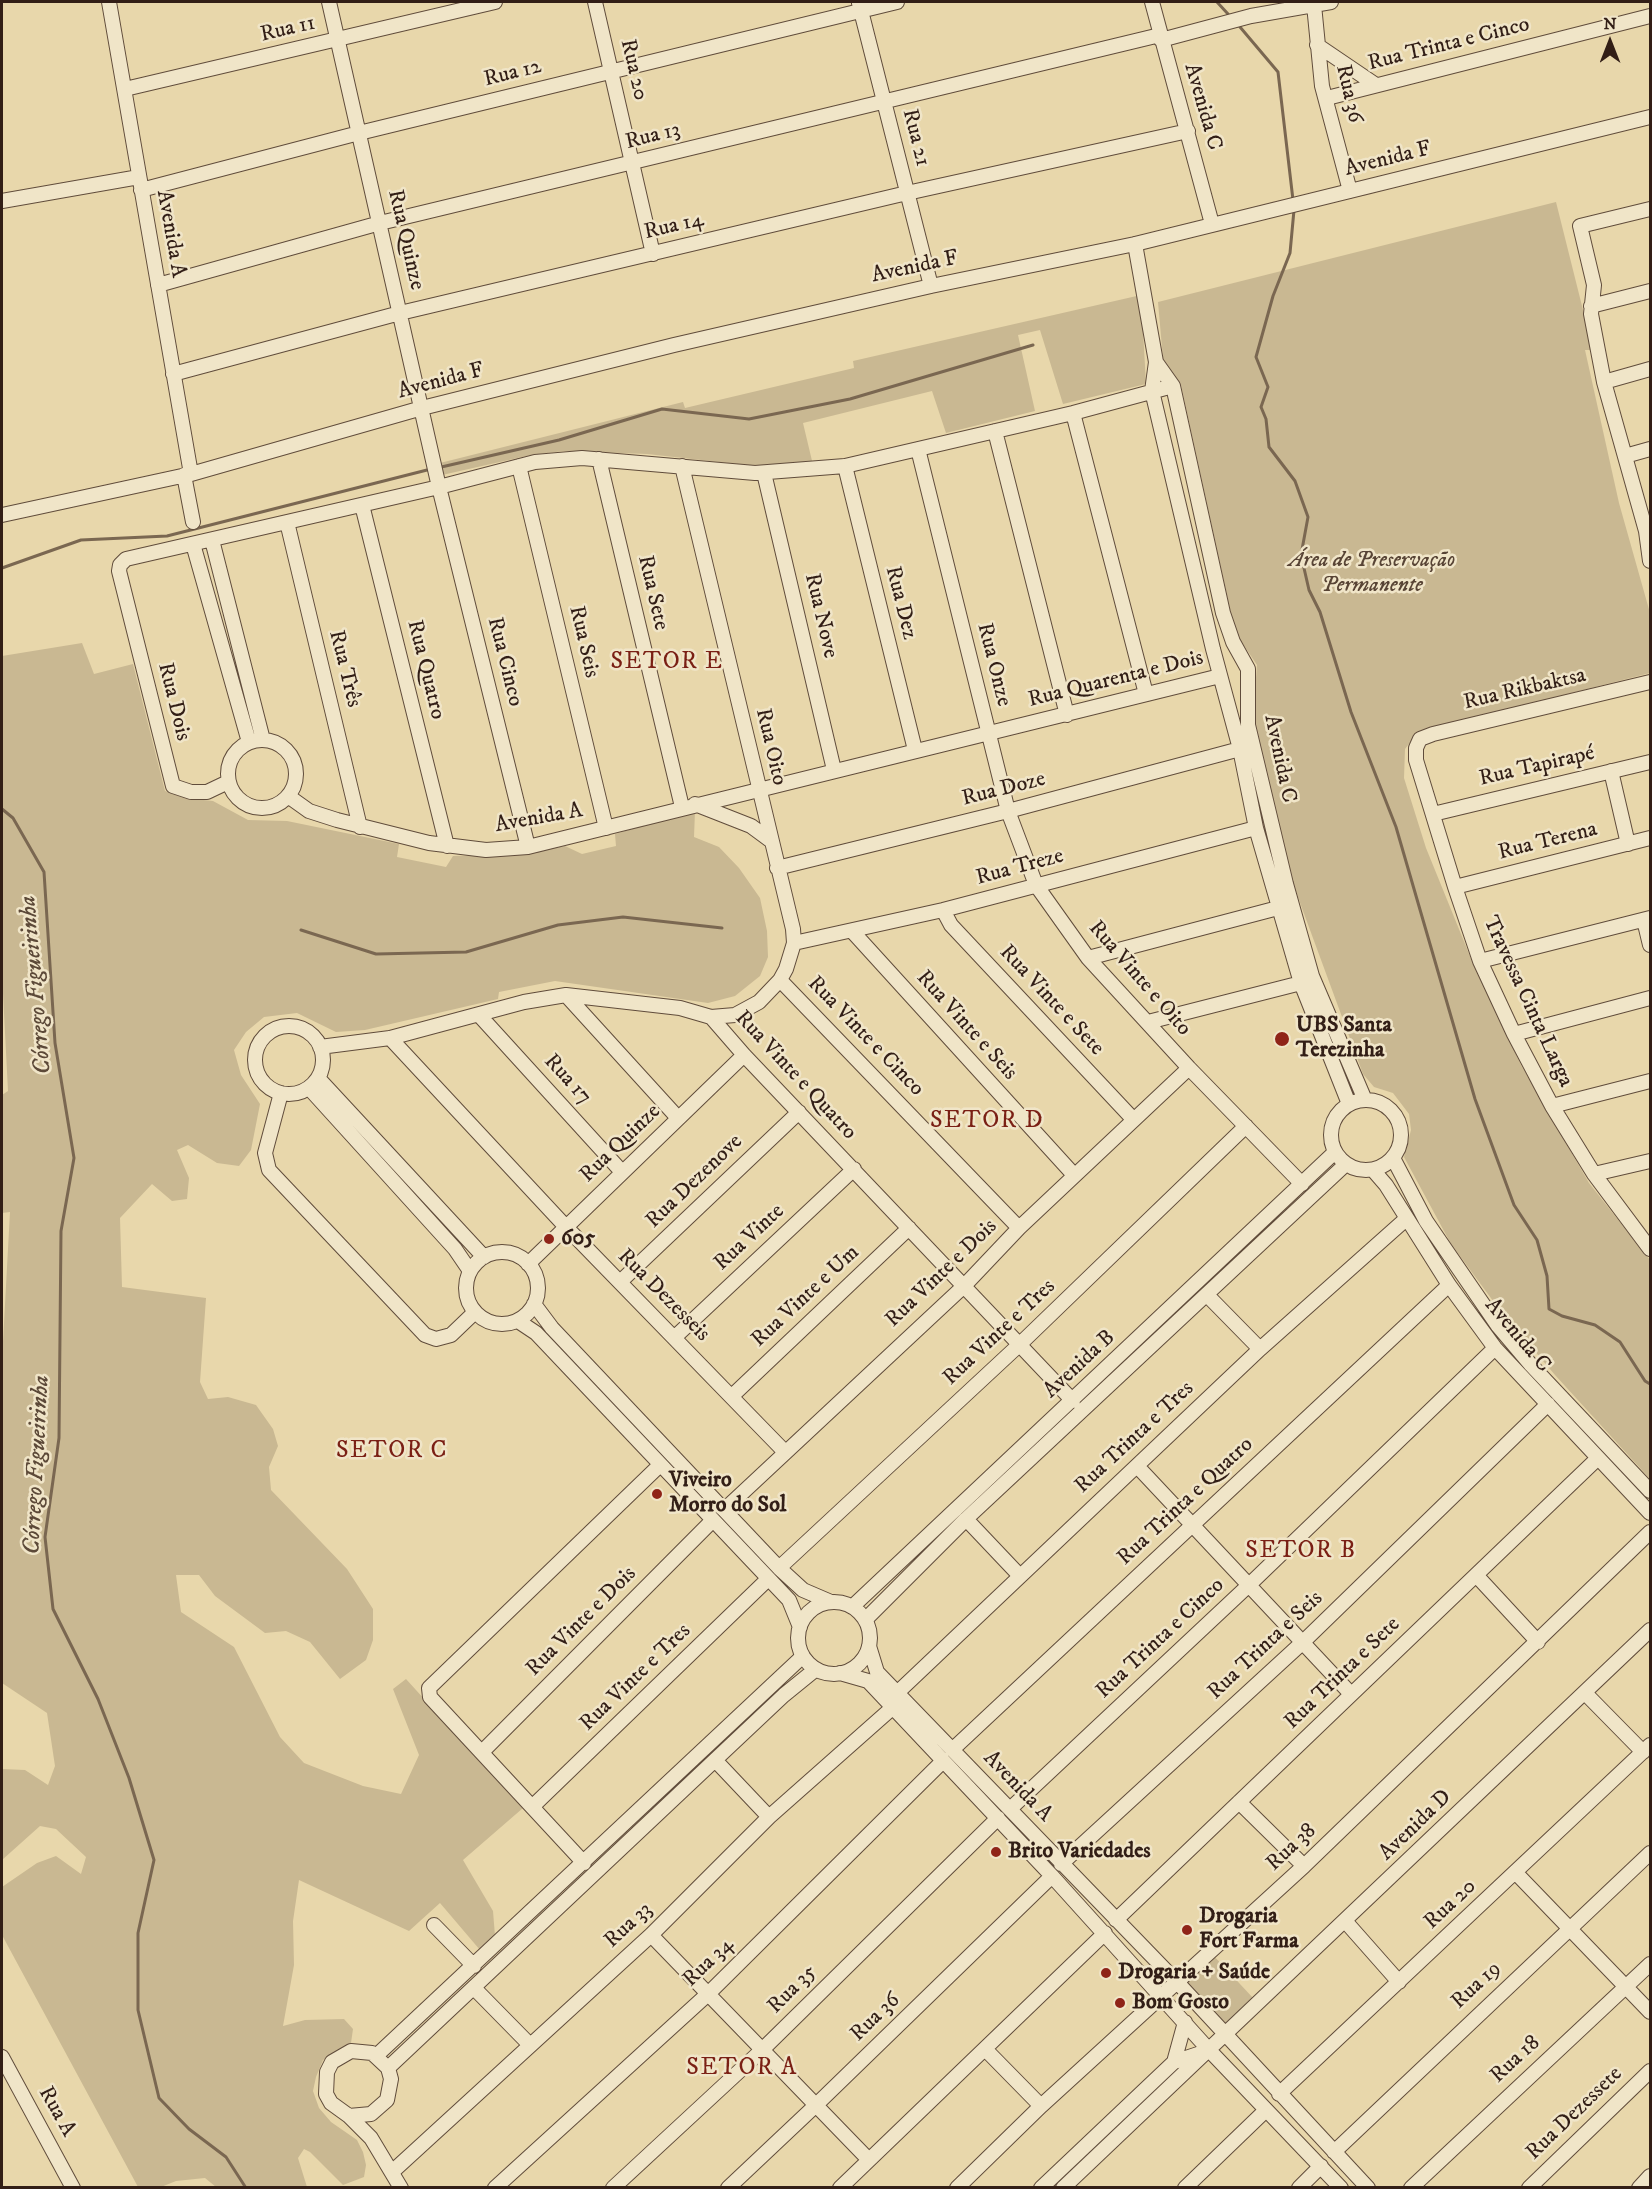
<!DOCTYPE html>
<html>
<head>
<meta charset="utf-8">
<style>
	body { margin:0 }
	#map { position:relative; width:1652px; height:2189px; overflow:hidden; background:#e8d7ab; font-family:"IM FELL DW Pica",serif }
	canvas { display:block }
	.frame { position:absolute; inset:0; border:3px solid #321e16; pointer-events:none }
	.north { position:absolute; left:1580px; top:12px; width:60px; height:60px; -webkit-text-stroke:4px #f0e5c8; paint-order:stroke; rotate:0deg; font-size:16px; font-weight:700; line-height:24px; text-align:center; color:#321e16 }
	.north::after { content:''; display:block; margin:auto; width:21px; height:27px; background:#321e16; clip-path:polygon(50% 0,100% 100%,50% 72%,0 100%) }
</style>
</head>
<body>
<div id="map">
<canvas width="1652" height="2189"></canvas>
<div class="frame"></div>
<div class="north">N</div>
</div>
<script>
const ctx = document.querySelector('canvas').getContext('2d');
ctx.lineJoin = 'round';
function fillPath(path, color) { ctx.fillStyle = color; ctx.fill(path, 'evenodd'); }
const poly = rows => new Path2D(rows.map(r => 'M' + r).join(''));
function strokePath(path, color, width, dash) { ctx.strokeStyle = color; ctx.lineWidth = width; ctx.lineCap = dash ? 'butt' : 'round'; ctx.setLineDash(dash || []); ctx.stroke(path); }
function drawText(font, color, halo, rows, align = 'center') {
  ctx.font = font + ' "IM FELL DW Pica",serif'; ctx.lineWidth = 5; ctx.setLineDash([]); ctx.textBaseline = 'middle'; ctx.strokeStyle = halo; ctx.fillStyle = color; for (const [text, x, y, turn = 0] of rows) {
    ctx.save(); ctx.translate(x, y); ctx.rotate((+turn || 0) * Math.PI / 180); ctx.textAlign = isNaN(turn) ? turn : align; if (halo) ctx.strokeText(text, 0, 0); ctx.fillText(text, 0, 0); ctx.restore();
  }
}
const green = poly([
	[1556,202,1593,350,1585,350,1619,503,1650,613,1650,673,1418,732,1405,749,1404,778,1426,848,1474,966,1521,1065,1589,1183,1650,1260,1650,1479,1555,1375,1499,1309,1451,1244,1404,1157,1411,1130,1409,1114,1393,1093,1374,1087,1363,1074,1292,881,1253,715,1257,665,1235,632,1181,385,1163,359,1158,302],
	[1141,295,1146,384,1063,404,1040,330,1018,335,1035,411,946,433,932,391,803,423,813,465,764,467,647,454,564,451,531,455,442,475,440,463,683,402,685,408,854,368,853,361],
	[82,643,94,674,133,664,165,791,185,798,213,801,248,820,287,821,399,844,397,857,446,867,453,856,522,854,565,846,582,854,616,846,615,834,695,811,694,837,719,847,739,868,760,898,767,931,768,957,760,976,735,996,708,1003,555,981,499,992,498,999,365,1030,336,1032,297,1013,264,1017,246,1032,234,1050,241,1075,260,1104,251,1150,239,1166,217,1163,188,1145,177,1150,189,1178,187,1199,172,1201,152,1184,120,1218,122,1287,206,1298,200,1382,208,1399,228,1397,256,1405,273,1429,278,1446,269,1467,271,1490,347,1569,373,1609,373,1640,366,1660,340,1679,310,1642,286,1631,265,1633,215,1596,199,1575,176,1575,181,1612,234,1647,280,1737,304,1763,363,1786,401,1794,419,1755,393,1689,406,1679,523,1808,463,1860,493,1911,495,1936,480,1950,440,1903,409,1931,299,1880,293,1921,294,1965,283,2026,305,2020,344,2019,353,2029,351,2043,323,2060,316,2077,313,2091,319,2108,331,2122,357,2140,363,2152,366,2165,364,2177,343,2185,310,2152,304,2149,298,2158,307,2187,216,2187,205,2178,176,2181,161,2187,138,2187,2,1935,2,1887,37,1863,56,1856,81,1874,86,1857,56,1829,40,1826,2,1860,2,1769,25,1770,48,1785,55,1766,47,1713,2,1683,2,1360,10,1212,2,1213,2,1095,8,1091,2,974,2,656],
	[1212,1954,1254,1999,1225,2025,1184,1980]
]);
const stream = poly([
	[1217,2,1228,14],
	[1240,27,1278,72,1293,200],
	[1294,210,1290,253,1273,296,1256,357,1268,387,1261,407,1266,419,1269,447,1295,481,1308,517,1301,555,1309,590,1320,612,1351,712,1396,827,1475,1099,1514,1205,1537,1240,1547,1276,1549,1309,1562,1316,1595,1325,1620,1342,1645,1381,1650,1384],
	[437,468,559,440,662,409,749,419,850,399,1033,345],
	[2,568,81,540,167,536,431,469],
	[2,809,13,818,44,872,55,1043,74,1158,61,1231,59,1438,45,1537,53,1609,98,1699,129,1778,154,1860,138,1933,138,2010,159,2098,189,2129,226,2157,246,2188],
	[301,930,376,954,466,952,558,925,623,917,722,928]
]);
const minor = poly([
	[109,2,191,474],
	[329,2,439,487,528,847],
	[595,2,653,254],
	[1152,2,1212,224],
	[859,3,931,286],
	[1314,5,1322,86,1350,191],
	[1161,40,1251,16,1331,2],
	[1317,45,1376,85],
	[125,89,495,2],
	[1327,98,1650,16],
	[141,190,359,133,897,2],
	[2,201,139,177],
	[1650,209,1580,226,1594,285,1591,314,1604,382,1646,531,1650,561],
	[1135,244,1156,362,1152,391,1213,649,1240,749,1256,828,1301,983,1349,1104],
	[158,285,380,223,1160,35],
	[1591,306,1650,291],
	[1156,362,1173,386,1223,613,1233,642,1248,669,1248,725,1286,884,1312,976,1365,1100],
	[173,374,400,313,907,193,1188,131],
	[1604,382,1650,369],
	[1073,413,1146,694],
	[995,431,1067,715],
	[918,449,1008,811,1036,885,1088,958,1189,1068,1302,1184],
	[1625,456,1650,449],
	[599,459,682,807],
	[519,466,606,828],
	[682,466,793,929,794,943,786,969,780,980,759,1002,735,1015,711,1017],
	[845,466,915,750],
	[764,473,834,770],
	[184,475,193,522],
	[362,505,447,846],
	[2,515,191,474,422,408,674,345,931,286,1135,244,1650,117],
	[287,522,360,827],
	[212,540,263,740],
	[193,544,249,742],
	[1650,682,1433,734,1420,739,1416,748,1416,760,1455,887,1480,961,1514,1034,1552,1106,1594,1174,1650,1249],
	'228 774a34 34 0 1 1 68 0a34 34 0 1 1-68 0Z',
	[1611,771,1628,844],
	[228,782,207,792,191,792,173,786,119,571,120,565,126,559,439,487,535,462,582,458,755,473,845,466,1073,413,1173,386],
	[288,796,309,811,337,820,429,843,486,850,528,847,1220,676],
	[695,804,751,826,770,840],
	[1433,814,1650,762],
	[777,868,1008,811,1240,749],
	[1455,887,1650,838],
	[943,910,951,925,1133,1119],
	[1644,920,1650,945],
	[852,931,1074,1175],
	[794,943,943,910,1256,828],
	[1088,958,1278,908],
	[1480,961,1650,918],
	[780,980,1019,1228],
	[566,995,678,1118],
	[480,1016,622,1172],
	[1148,1022,1301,983],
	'255 1060a34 34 0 1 1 68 0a34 34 0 1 1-68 0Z',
	[1514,1034,1650,998],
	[390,1038,566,1227,784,1451],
	[320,1047,390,1038,524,1002,566,995,680,1008,711,1017,744,1055,1073,1401],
	[318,1078,484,1257],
	[309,1088,455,1249,470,1271],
	[281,1093,265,1153,269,1170,425,1335,436,1339,451,1335,475,1312],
	'1331 1135a35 35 0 1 1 70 0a35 35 0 1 1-70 0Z',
	[1552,1106,1650,1081],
	[1393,1158,1426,1221,1498,1326,1531,1365,1650,1491],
	[1373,1170,1386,1185,1449,1285,1495,1348,1650,1513],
	[1594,1174,1650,1161],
	'466 1288a36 36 0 1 1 72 0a36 36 0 1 1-72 0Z',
	[528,1264,744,1055],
	[620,1282,799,1112],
	[1207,1295,1260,1349],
	[534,1304,552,1328,779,1568,803,1590,831,1602],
	[518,1321,536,1333,789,1600,800,1627],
	[675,1337,854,1169],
	[732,1396,909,1228],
	[1137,1466,1351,1694],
	[724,1510,964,1286,1019,1228,1189,1068],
	[966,1519,1020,1576],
	[779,1568,1019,1345,1246,1126],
	[1476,1575,1538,1642],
	'798 1638a36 36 0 1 1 72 0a36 36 0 1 1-72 0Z',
	[852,1607,1335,1152],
	[865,1620,966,1519,1346,1164],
	[869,1646,877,1672,1177,1982,1368,2188],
	[840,1673,868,1681,1052,1876,1209,2050,1341,2188],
	[897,1693,1260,1349,1406,1219],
	[1585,1693,1643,1752],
	[952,1750,1449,1285],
	[482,1752,712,1521],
	[715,1760,769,1817],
	[1239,1802,1304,1866],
	[532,1807,768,1579],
	[1010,1809,1250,1584,1495,1348],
	[584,1863,430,1697,429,1688,660,1465],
	[1061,1864,1303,1642,1548,1404],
	[1516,1873,1650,2012],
	[1116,1920,1598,1458],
	[1346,1922,1399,1982],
	[434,1925,474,1966],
	[651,1935,869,2160],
	[474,1988,530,2045],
	[986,2050,1041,2106],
	[376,2056,803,1656],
	[2,2057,73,2188],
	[1174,2062,1185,2022],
	[388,2068,784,1695,816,1669],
	[1279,2094,1650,1745],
	[349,2116,371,2114,387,2100,391,2079,388,2068,372,2053,351,2051,332,2062,327,2072,326,2094,331,2103,349,2116,371,2138,401,2188],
	[1334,2152,1650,1853],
	[392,2172,651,1935,769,1817,891,1709],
	[495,2188,709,1993,943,1761],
	[613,2188,761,2051,998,1818],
	[728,2188,815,2106,1052,1876],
	[840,2188,1105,1933],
	[957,2188,1041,2106,1304,1866,1650,1532],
	[1041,2188,1174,2062,1204,2052],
	[1063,2188,1650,1630],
	[1185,2188,1266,2110],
	[1299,2188,1321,2166],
	[1411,2188,1650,1964],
	[1529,2188,1650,2071],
	[1639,2188,1650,2176]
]);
const markers = [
	[1282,1039,8,"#8f2418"],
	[549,1239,6,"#8f2418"],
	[657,1494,6,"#8f2418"],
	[996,1852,6,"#8f2418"],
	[1187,1930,6,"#8f2418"],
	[1106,1973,6,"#8f2418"],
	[1120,2003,6,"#8f2418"]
];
const streetNames = [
	["Rua 11",288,30,-13],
	["Rua Trinta e Cinco",1449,45,-14],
	["Rua 20",633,70,77],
	["Rua 12",513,74,-14],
	["Rua 36",1348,94,77],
	["Avenida C",1202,107,74],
	["Rua 13",653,137,-14],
	["Rua 21",915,138,76],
	["Avenida F",1388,160,-14],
	["Rua 14",674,227,-13],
	["Avenida A",170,234,80],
	["Rua Quinze",405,240,77],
	["Avenida F",915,268,-12],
	["Avenida F",441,382,-15],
	["Rua Sete",652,593,77],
	["Rua Dez",900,603,76],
	["Rua Nove",820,616,77],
	["Rua Seis",583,642,77],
	["Rua Cinco",504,662,76],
	["Rua Onze",993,665,76],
	["Rua Três",344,669,76],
	["Rua Quatro",425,670,76],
	["Rua Quarenta e Dois",1116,680,-14],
	["Rua Rikbaktsa",1525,690,-13],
	["Rua Dois",173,702,76],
	["Rua Oito",770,747,77],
	["Avenida C",1279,759,78],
	["Rua Tapirapé",1537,767,-13],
	["Rua Doze",1004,790,-14],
	["Avenida A",539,819,-10],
	["Rua Terena",1548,842,-14],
	["Rua Treze",1020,868,-15],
	["Rua Vinte e Oito",1139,979,49],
	["Rua Vinte e Sete",1051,1001,47],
	["Travessa Cinta Larga",1527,1002,65],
	["Rua Vinte e Seis",966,1026,48],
	["Rua Vinte e Cinco",865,1037,46],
	["Rua Vinte e Quatro",795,1076,47],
	["Rua 17",567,1080,48],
	["Rua Quinze",621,1144,-44],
	["Rua Dezenove",695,1182,-44],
	["Rua Vinte",750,1238,-43],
	["Rua Vinte e Dois",942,1274,-44],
	["Rua Dezesseis",663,1296,45],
	["Rua Vinte e Um",806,1297,-43],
	["Rua Vinte e Tres",1000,1333,-43],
	["Avenida C",1517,1336,50],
	["Avenida B",1080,1365,-43],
	["Rua Trinta e Tres",1135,1438,-43],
	["Rua Trinta e Quatro",1186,1502,-43],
	["Rua Vinte e Dois",582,1622,-45],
	["Rua Trinta e Cinco",1161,1639,-43],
	["Rua Trinta e Seis",1266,1646,-43],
	["Rua Trinta e Sete",1343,1674,-44],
	["Rua Vinte e Tres",636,1678,-44],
	["Avenida A",1017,1787,46],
	["Avenida D",1416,1826,-44],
	["Rua 38",1292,1848,-43],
	["Rua 20",1451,1905,-43],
	["Rua 33",629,1926,-43],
	["Rua 34",709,1963,-44],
	["Rua 19",1477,1986,-43],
	["Rua 35",793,1990,-45],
	["Rua 36",876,2018,-44],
	["Rua 18",1516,2060,-43],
	["Rua A",56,2112,61],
	["Rua Dezessete",1575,2114,-44]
];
const parkNames = [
	["Área de Preservação",1372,561],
	["Permanente",1372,586]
];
const poiNames = [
	["UBS Santa",1296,1026],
	["Terezinha",1296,1051],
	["605",561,1239],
	["Viveiro",669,1481],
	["Morro do Sol",669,1506],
	["Brito Variedades",1008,1852],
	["Drogaria",1199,1917],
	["Fort Farma",1199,1942],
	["Drogaria + Saúde",1118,1973],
	["Bom Gosto",1132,2003]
];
const neighbourhoodNames = [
	["SETOR E",667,663],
	["SETOR D",987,1122],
	["SETOR C",392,1452],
	["SETOR B",1301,1552],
	["SETOR A",742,2069]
];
const waterNames = [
	["Córrego Figueirinha",37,985,-95],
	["Córrego Figueirinha",38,1465,-87]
];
fillPath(green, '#c9b892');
strokePath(stream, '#7a6751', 3);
strokePath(minor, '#604c3b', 16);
strokePath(minor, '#f0e5c8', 14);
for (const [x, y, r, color] of markers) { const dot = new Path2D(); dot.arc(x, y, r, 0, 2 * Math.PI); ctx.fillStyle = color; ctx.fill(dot); strokePath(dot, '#f0e5c8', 2); }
drawText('22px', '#321e16', '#f0e5c8', streetNames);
drawText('italic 22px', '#584435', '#f0e5c8', parkNames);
drawText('bold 22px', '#321e16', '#f0e5c8', poiNames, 'left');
ctx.letterSpacing = '1.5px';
drawText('24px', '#7a1f14', '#f0e5c8', neighbourhoodNames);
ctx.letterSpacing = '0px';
drawText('italic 24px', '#5c4938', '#f0e5c8', waterNames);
</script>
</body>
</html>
